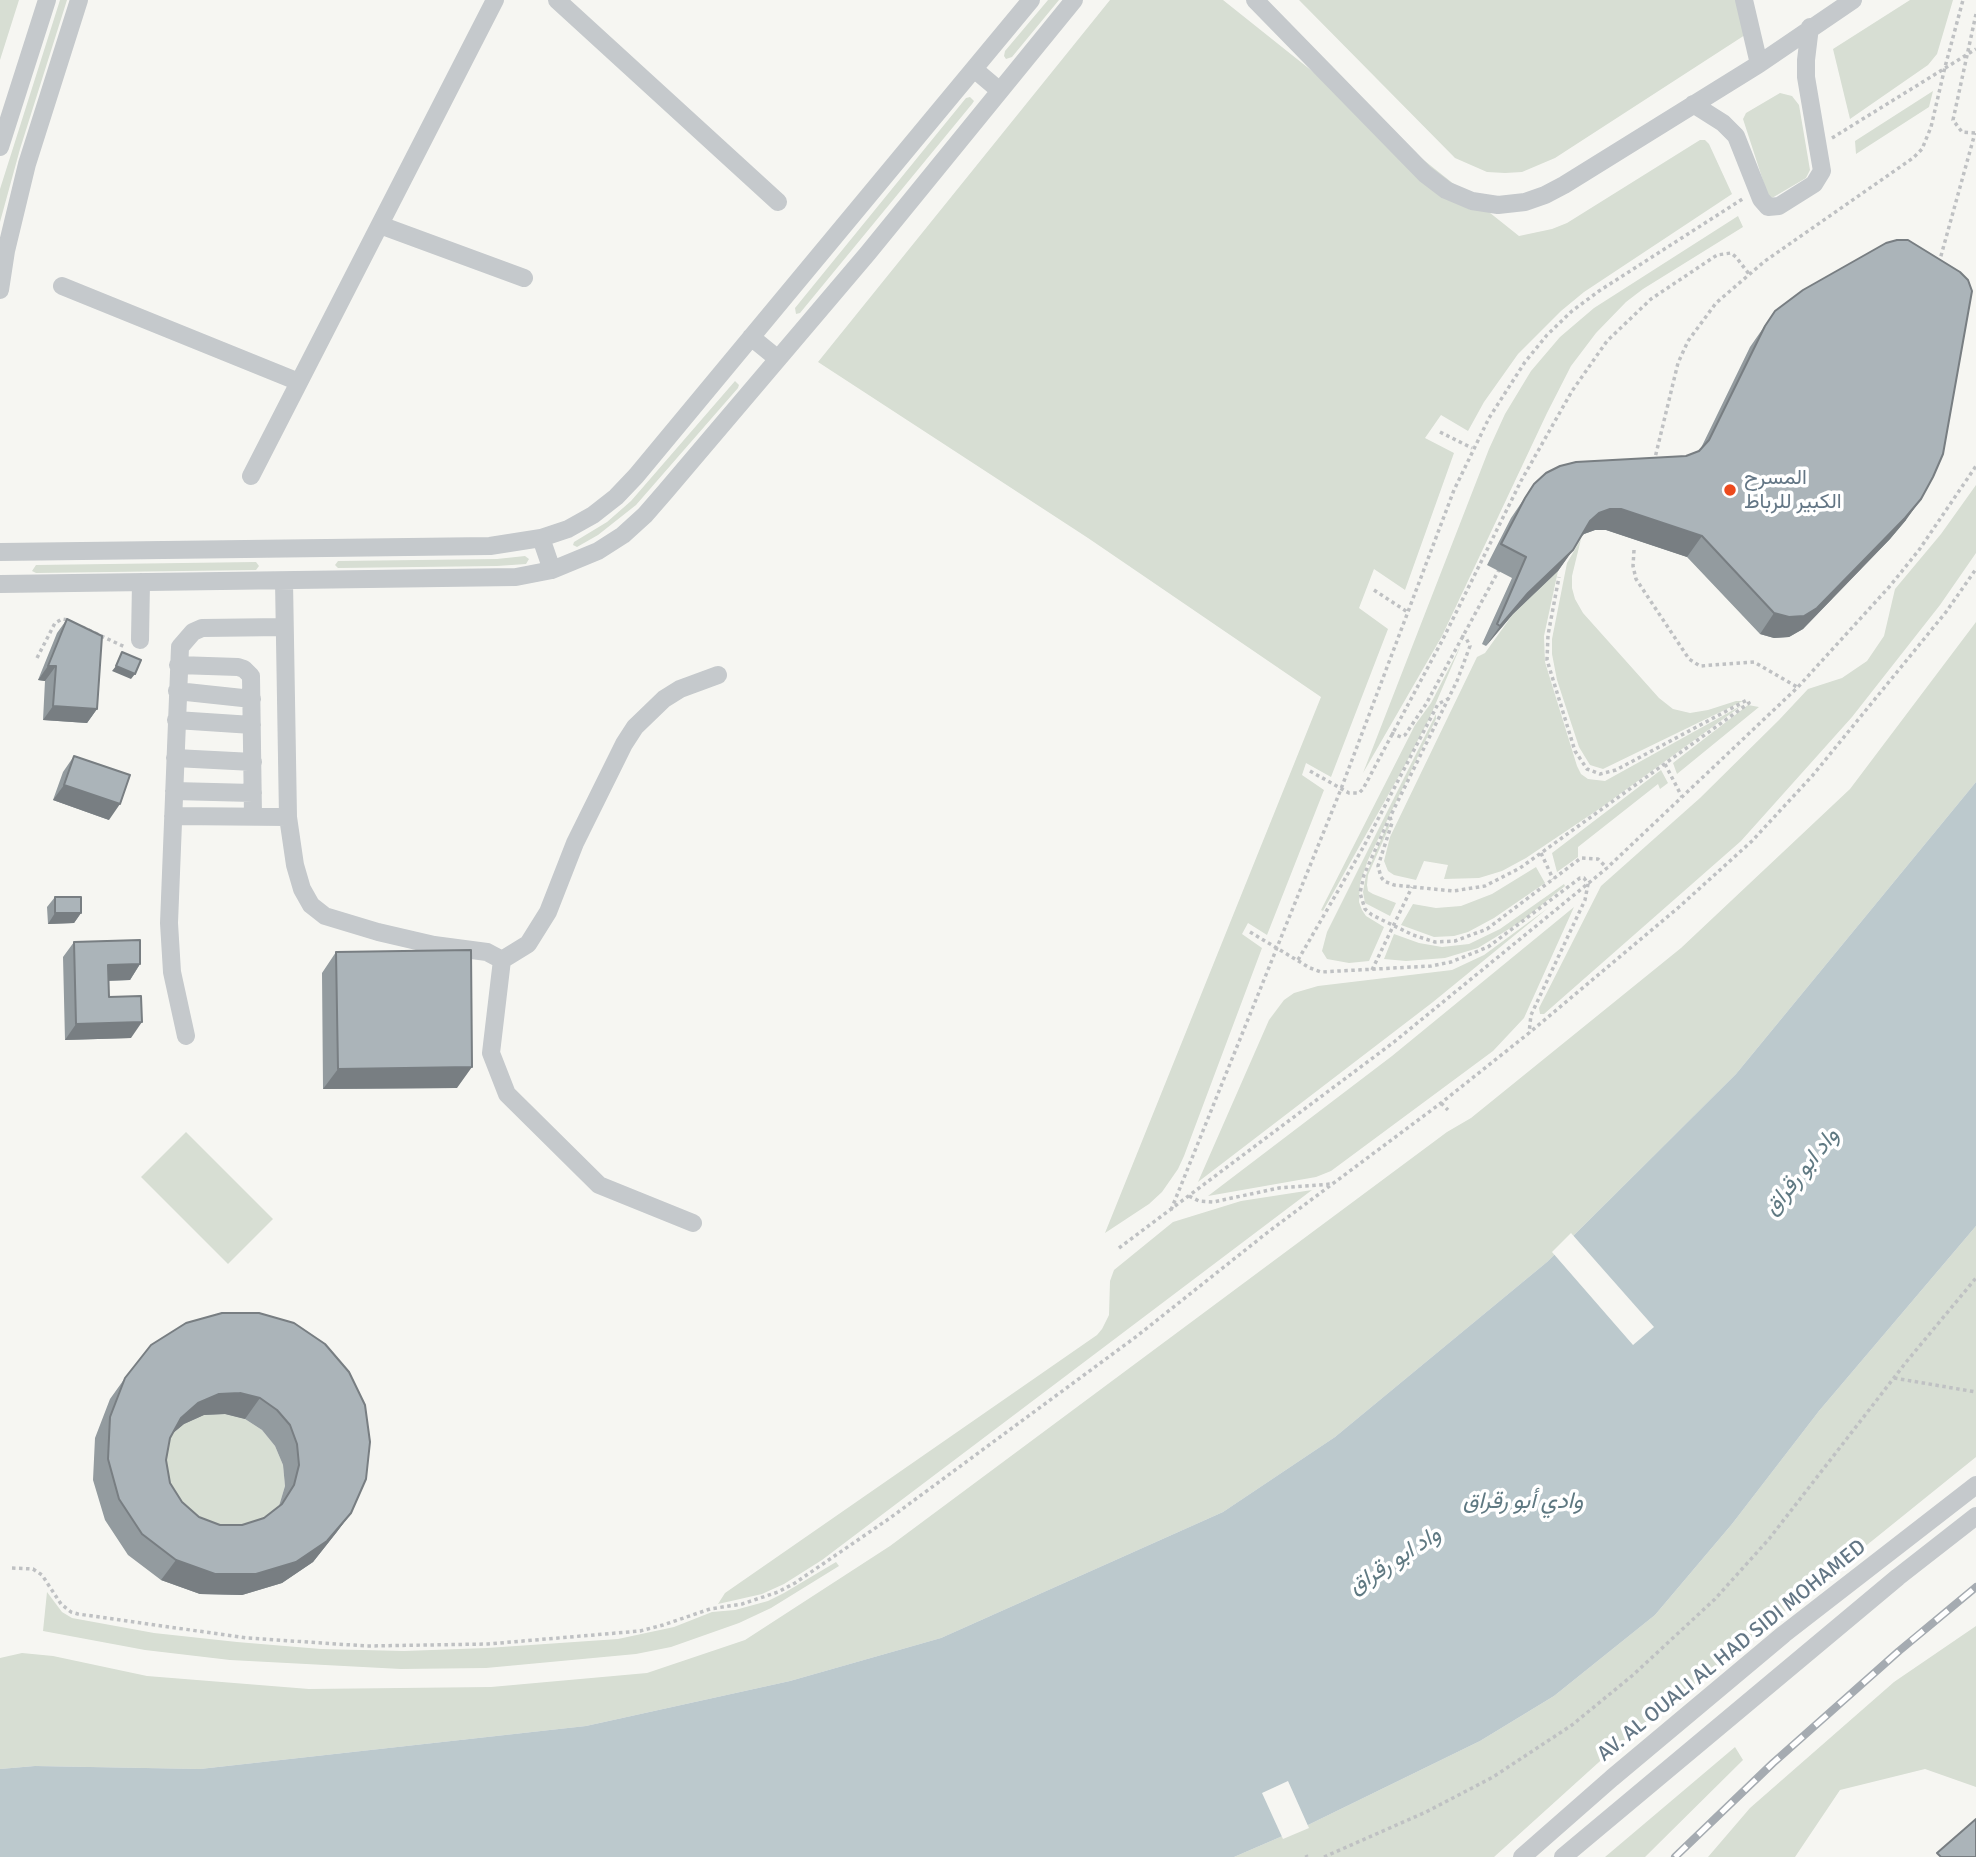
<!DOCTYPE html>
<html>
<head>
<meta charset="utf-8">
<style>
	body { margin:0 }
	canvas { display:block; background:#f6f6f2 }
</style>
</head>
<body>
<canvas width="1976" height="1857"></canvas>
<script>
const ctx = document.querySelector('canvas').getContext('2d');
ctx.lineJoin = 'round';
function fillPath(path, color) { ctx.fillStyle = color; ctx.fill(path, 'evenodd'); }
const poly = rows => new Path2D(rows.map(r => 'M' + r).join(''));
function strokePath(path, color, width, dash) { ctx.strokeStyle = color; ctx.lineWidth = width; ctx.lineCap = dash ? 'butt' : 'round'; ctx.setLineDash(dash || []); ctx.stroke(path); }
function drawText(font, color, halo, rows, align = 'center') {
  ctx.font = font + ' Signika,Vazirmatn,sans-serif'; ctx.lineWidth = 7; ctx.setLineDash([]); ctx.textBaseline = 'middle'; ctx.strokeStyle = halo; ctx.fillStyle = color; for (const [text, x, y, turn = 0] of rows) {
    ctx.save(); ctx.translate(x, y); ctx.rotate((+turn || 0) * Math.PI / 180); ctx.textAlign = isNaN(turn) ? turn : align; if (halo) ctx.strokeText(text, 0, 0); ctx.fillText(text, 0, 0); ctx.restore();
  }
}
const green = poly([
	[0,0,19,0,0,60],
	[60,0,67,0,20,149,0,222,0,189],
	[1048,0,1059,0,1012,57,1006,59,1004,56,1005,51],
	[1110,0,1223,0,1519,236,1552,229,1567,223,1700,140,1705,140,1709,144,1732,194,1584,292,1561,311,1518,354,1484,402,1468,431,1441,415,1425,438,1454,453,1405,590,1374,569,1359,608,1388,629,1331,777,1306,763,1302,775,1324,790,1267,935,1248,923,1242,934,1262,948,1184,1156,1178,1169,1162,1192,1149,1204,1105,1233,1321,697,1088,538,818,362],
	[1299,0,1739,0,1745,35,1555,158,1522,172,1505,173,1487,172,1455,158],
	[1910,0,1953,0,1937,54,1928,65,1850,119,1833,49],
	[1933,91,1929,107,1856,154,1855,141],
	[1780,93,1792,96,1799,105,1810,170,1806,178,1772,198,1768,196,1743,119,1746,113],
	[970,97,974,101,972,104,800,313,796,314,795,308,966,98],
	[1738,216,1743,227,1643,289,1626,302,1596,333,1571,366,1547,413,1442,636,1363,773,1489,449,1505,414,1531,371,1560,337,1594,308],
	[735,381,739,385,738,388,636,505,598,535,577,547,573,545,574,542,607,522,631,501],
	[1976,485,1976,553,1940,605,1852,717,1741,841,1544,1014,1540,1014,1539,1008,1601,886,1700,798,1779,720,1808,689,1842,678,1867,661,1884,636,1895,589,1941,534],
	[1581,539,1572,576,1572,588,1575,599,1583,613,1659,698,1673,709,1690,713,1708,710,1736,701,1743,701,1603,769,1590,765,1579,747,1557,680,1552,654,1552,639,1567,563],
	[525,556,529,559,526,564,497,566,338,568,335,565,338,561,497,559],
	[256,562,259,566,256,570,36,573,32,571,36,565],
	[1558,571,1544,636,1545,662,1577,766,1581,774,1588,779,1605,781,1744,704,1602,807,1526,858,1502,871,1479,878,1444,879,1448,865,1424,861,1416,880,1394,875,1388,871,1384,861,1390,837,1477,657,1485,653,1513,614],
	[1976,622,1976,782,1736,1074,1547,1262,1335,1437,1223,1512,941,1638,790,1681,586,1726,200,1769,35,1766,0,1769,0,1658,22,1653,53,1656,147,1676,309,1689,491,1687,647,1673,745,1640,890,1546,1447,1132,1471,1118,1681,948,1850,789],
	[1461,645,1429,719,1405,765,1323,911,1321,910,1415,725,1431,703],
	[1748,705,1759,707,1677,774,1673,763],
	[1436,714,1436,719,1368,860,1360,883,1359,902,1362,910,1366,916,1384,927,1369,961,1349,963,1327,959,1322,951,1327,932],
	[1661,770,1668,783,1660,789,1658,784,1578,847,1578,857,1557,872,1552,853],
	[1388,823,1390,825,1368,875,1367,885,1368,891,1373,894,1396,903,1390,916,1365,903,1363,892,1366,875],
	[1536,867,1545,883,1494,918,1468,932,1454,936,1434,937,1401,925,1413,904,1436,908,1461,906,1492,894],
	[1564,884,1565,886,1522,921,1478,948,1445,958,1406,961,1384,959,1394,934,1419,943,1442,947,1469,944,1500,929],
	[1574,907,1524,1018,1493,1051,1331,1171,1316,1177,1208,1196,1392,1056],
	[1548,908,1433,1002,1198,1182,1269,1020,1284,1000,1294,993,1318,986,1452,970,1484,955],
	[186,1132,273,1219,228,1264,141,1177],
	[1312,1190,822,1560,784,1584,762,1594,718,1604,725,1593,1097,1335,1102,1329,1109,1315,1110,1281,1114,1270,1173,1222,1241,1201],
	[1976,1226,1976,1457,1609,1753,1494,1857,1234,1857,1308,1825,1480,1741,1554,1696,1655,1615,1732,1524,1819,1411],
	[225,1414,245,1419,262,1430,275,1446,283,1465,285,1486,279,1506,267,1525,206,1546,156,1459,166,1439,184,1424,204,1415],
	[836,1562,839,1566,771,1608,739,1623,671,1647,636,1654,486,1668,401,1669,230,1660,145,1650,43,1631,47,1592,62,1612,72,1618,154,1633,237,1642,321,1649,404,1651,487,1648,618,1639,674,1627,712,1612,735,1610,768,1601,784,1593],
	[1976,1626,1976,1787,1925,1769,1840,1790,1795,1857,1708,1857,1750,1808,1894,1682],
	[1735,1747,1743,1760,1645,1857,1605,1857]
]);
const water = poly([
	[1976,782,1976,1226,1819,1411,1732,1524,1655,1615,1554,1696,1480,1741,1308,1825,1234,1857,0,1857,0,1769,35,1766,200,1769,586,1726,790,1681,941,1638,1223,1512,1335,1437,1547,1262,1736,1074]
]);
const pier = poly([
	[1571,1233,1654,1327,1633,1345,1552,1252],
	[1288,1781,1309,1828,1283,1839,1262,1793]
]);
const path = poly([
	[1976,14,1953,120,1962,132,1976,133],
	[1832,138,1976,49],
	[1939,263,1975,133],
	[1440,432,1472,448],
	[1654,462,1678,363,1688,341,1716,303,1765,261,1913,158,1922,149,1931,127,1945,67,1963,0],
	[1634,550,1633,566,1636,579,1689,659,1700,666,1754,662,1797,687],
	[1374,590,1409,613],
	[82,627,125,647],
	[1461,636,1466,638,1470,646,1457,681,1390,817,1364,875,1360,893,1365,909,1372,915,1413,935,1435,942,1455,941,1487,929,1581,858,1598,859,1607,868],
	[37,658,55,623,62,619,69,620],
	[1391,733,1401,737,1405,735,1426,704,1500,568],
	[1665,764,1682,797],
	[1310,771,1349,793,1359,793,1363,789,1443,639,1521,481,1572,391,1607,341,1651,299,1717,255,1731,253,1736,257,1749,274],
	[1390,817,1392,823,1378,866,1381,877,1384,881,1394,885,1453,891,1485,886,1520,868,1541,853,1749,703,1747,700,1616,770,1600,774,1587,769,1575,751,1547,660,1548,635,1559,577],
	[1541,853,1553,879],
	[1250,932,1310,968,1321,972,1431,966,1451,962,1488,947,1580,878,1584,878,1588,884,1585,900,1531,1015,1529,1033],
	[1298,960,1364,846,1438,704,1450,698],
	[1372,970,1412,887],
	[1441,1103,1448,1110],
	[1189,1196,1199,1201,1213,1202,1279,1188,1331,1184],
	[1171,1210,1341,789,1454,490,1489,418,1525,362,1547,335,1572,311,1599,291,1744,198],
	[1119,1248,1394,1042,1607,868,1798,687,1890,586,1919,550,1976,466],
	[1894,1378,1976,1392],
	[12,1568,33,1569,42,1575,61,1604,71,1612,78,1614,247,1638,367,1646,488,1644,640,1631,663,1625,710,1609,742,1604,778,1592,795,1583,890,1518,1137,1336,1268,1232,1441,1103,1529,1033,1679,907,1752,841,1813,775,1946,612,1976,569],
	[1306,1855,1307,1857],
	[1324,1857,1426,1812,1493,1777,1572,1725,1633,1675,1715,1599,1769,1539,1907,1361,1976,1278]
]);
const minor = poly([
	[557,0,778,202],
	[1255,0,1425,174,1446,190,1472,201,1498,205,1525,202,1545,195,1564,185,1759,64,1853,0],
	[1744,0,1759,64],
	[974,69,1000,91],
	[1693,104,1723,123,1736,136,1761,199,1768,207,1779,206,1814,184,1822,171,1806,77,1806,60,1810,27],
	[0,147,47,0],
	[380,225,524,278],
	[62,286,299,382],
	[0,290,6,251,27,164,79,0],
	[751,337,778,359],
	[251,476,495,0],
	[541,538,552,570],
	[0,552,490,546,541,538,568,529,593,515,616,497,636,476,1031,0],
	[284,581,288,817,295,865,302,889,311,905,325,916,378,932,434,945,487,952,502,960,491,1053,507,1094,599,1185,693,1223],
	[0,584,516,577,552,570,598,551,623,535,645,515,665,492,868,253,1074,0],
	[140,640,141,582],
	[178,665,238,667,244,669,251,676,253,816],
	[177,691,252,699],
	[176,720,252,725],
	[175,758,253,762],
	[174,791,253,793],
	[173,816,288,817],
	[502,960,528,944,548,912,575,843,624,744,635,727,664,699,680,689,718,675],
	[186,1036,172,972,169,923,180,647,193,632,202,628,284,627],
	[1522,1857,1612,1778,1784,1634,1976,1485],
	[1563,1857,1898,1577,1976,1516]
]);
const rail = poly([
	[1675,1857,1773,1763,1899,1651,1976,1587]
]);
const wall = poly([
	[1775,311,1906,520,1890,539,1803,629,1789,637,1774,638,1760,634,1687,557,1606,530,1595,530,1584,534,1581,537,1558,571,1513,614,1486,646,1482,644,1512,578,1487,565,1511,518,1534,484,1686,456,1700,450,1750,347],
	[67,619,97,709,87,723,43,720,45,681,38,680,57,633],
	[74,756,109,820,53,800,63,772],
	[55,897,81,913,74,923,48,924,47,907],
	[74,942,140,964,130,980,108,981,109,997,131,1038,65,1040,63,957],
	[336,952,457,1088,323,1089,322,973],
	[222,1313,351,1513,336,1533,313,1562,282,1583,242,1595,200,1594,161,1580,128,1555,105,1520,93,1480,95,1438,110,1399,125,1378],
	[225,1414,245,1419,262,1430,275,1446,283,1465,285,1486,279,1506,264,1518,242,1525,220,1525,199,1517,182,1502,170,1483,166,1460,170,1438,173,1433,184,1424,204,1415]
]);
const shadedWall = poly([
	[1921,499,1906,520,1890,539,1803,629,1789,637,1774,638,1760,634,1774,613],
	[1610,509,1621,509,1702,536,1687,557,1606,530,1595,530,1584,534,1575,541,1590,521,1599,513],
	[1573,550,1558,571,1513,614,1486,646,1500,626,1528,593],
	[48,666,56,666,45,681,38,680],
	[116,666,135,674,131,679,112,671],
	[53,706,97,709,87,723,43,720],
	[64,785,120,804,109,820,53,800],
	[55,913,81,913,74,923,48,924],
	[140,964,130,980,97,981,108,965],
	[142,1022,131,1038,65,1040,76,1024],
	[472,1067,457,1088,323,1089,338,1069],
	[240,1393,260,1398,245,1419,225,1414,204,1415,184,1424,166,1439,181,1418,198,1403,219,1394],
	[351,1513,336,1533,313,1562,282,1583,242,1595,200,1594,161,1580,176,1560]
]);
const building = poly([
	[1897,240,1908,240,1960,272,1968,280,1972,291,1943,454,1933,477,1921,499,1905,518,1817,608,1804,616,1789,617,1774,613,1702,536,1621,509,1610,509,1599,513,1590,521,1573,550,1528,593,1500,626,1497,624,1526,557,1501,544,1525,498,1534,484,1546,473,1560,466,1576,462,1686,456,1699,451,1709,440,1765,326,1775,311,1803,290,1886,243,1897,240],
	[67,619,102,636,97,709,53,706,56,666,48,666,67,619],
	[122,652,141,660,135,674,116,666,122,652],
	[74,756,130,775,120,804,64,785,74,756],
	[55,897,81,897,81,913,55,913,55,897],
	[140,940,140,964,108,965,109,997,141,996,142,1022,76,1024,74,942,140,940],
	[471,950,472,1067,338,1069,336,952,471,950],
	[222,1313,259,1313,294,1323,325,1344,349,1372,365,1405,370,1442,366,1479,351,1513,327,1541,296,1562,256,1574,215,1574,176,1560,142,1534,119,1499,108,1459,110,1417,125,1378,151,1345,186,1323,222,1313],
	[240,1393,260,1398,277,1410,290,1425,297,1444,299,1465,294,1485,282,1504,264,1518,242,1525,220,1525,199,1517,182,1502,170,1483,166,1460,170,1438,181,1418,198,1403,219,1394,240,1393],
	[1976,1819,1976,1857,1941,1857,1937,1853,1976,1819]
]);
const markers = [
	[1730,490,7,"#ec491c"]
];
const poiNames = [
	["المسرح",1744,478],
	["الكبير للرباط",1744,502]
];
const streetNames = [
	["AV. AL OUALI AL HAD SIDI MOHAMED",1732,1651,-39]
];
const waterNames = [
	["واد ابو رقراق",1802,1172,-51],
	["وادي أبو رقراق",1523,1502],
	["واد ابو رقراق",1395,1561,-33]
];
fillPath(green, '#d7ded3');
fillPath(water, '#bcc9cd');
fillPath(pier, '#f6f6f2');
strokePath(path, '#bfc1c3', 3.5, [3.5, 3.5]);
strokePath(minor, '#c5c9cc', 18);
strokePath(rail, '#a5abb1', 8);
strokePath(rail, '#fff', 5, [16]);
fillPath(wall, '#939b9f');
fillPath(shadedWall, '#787e82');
fillPath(building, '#abb4b9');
strokePath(building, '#787e82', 2);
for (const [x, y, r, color] of markers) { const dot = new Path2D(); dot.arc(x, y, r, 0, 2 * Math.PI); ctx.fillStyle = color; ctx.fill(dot); strokePath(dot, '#fff', 2.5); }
drawText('21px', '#637685', '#fff', poiNames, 'left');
drawText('21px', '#637685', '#fff', streetNames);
drawText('italic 23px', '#5f7982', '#fff', waterNames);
</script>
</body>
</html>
